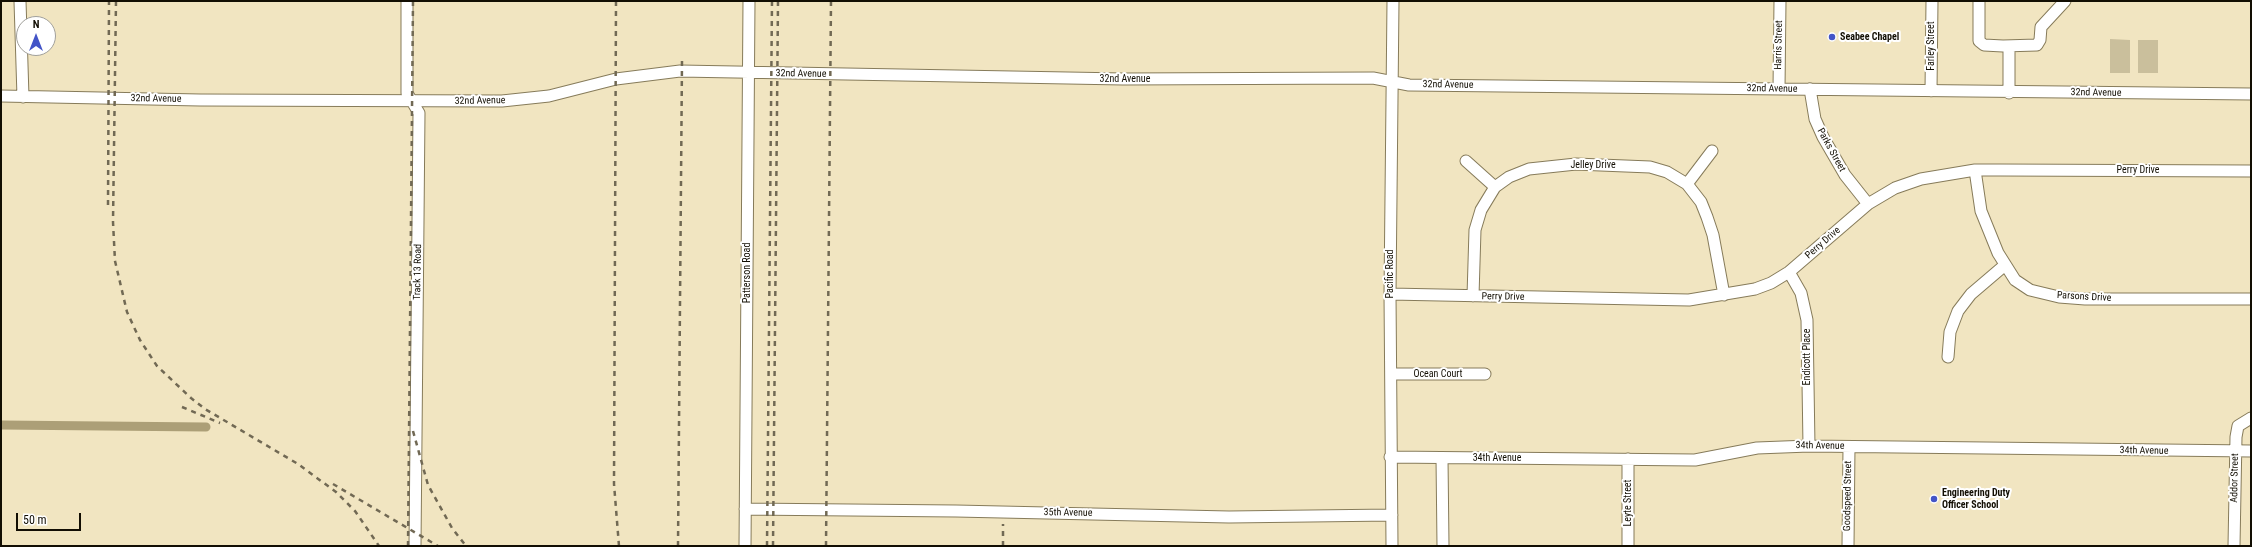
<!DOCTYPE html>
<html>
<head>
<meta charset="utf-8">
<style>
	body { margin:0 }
	#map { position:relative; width:2252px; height:547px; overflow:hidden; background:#f1e5c1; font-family:"Roboto Condensed",sans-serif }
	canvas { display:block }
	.frame { position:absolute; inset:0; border:2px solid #120e03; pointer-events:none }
	.north { position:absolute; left:16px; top:16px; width:40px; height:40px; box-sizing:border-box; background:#fff; border:1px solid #a09f9a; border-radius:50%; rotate:0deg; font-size:11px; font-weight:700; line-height:16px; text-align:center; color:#120e03 }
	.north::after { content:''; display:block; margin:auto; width:14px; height:18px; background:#4354c7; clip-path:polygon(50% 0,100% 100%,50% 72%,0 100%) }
	.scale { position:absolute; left:16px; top:513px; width:65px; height:18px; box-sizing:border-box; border:2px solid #120e03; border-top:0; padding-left:5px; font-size:12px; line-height:14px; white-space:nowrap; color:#120e03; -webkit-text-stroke:3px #fff; paint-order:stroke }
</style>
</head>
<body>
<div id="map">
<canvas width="2252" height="547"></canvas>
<div class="frame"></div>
<div class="north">N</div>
<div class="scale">50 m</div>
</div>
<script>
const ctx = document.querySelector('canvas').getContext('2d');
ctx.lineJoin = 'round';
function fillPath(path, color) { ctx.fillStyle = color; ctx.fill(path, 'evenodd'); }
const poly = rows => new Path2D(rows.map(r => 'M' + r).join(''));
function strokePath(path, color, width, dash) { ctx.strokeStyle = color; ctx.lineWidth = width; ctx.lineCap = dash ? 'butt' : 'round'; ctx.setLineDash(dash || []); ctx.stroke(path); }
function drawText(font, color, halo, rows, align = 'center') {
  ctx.font = font + ' "Roboto Condensed",sans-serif'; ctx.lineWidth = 4; ctx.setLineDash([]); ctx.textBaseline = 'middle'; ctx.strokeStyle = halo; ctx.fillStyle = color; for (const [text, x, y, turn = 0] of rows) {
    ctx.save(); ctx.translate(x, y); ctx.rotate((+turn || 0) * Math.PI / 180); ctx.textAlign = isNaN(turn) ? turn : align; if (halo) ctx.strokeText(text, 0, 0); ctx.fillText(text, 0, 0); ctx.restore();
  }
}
const green = poly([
	[2110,39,2130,40,2130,73,2110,73],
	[2138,40,2158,40,2158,73,2138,73]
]);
const canal = poly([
	[1,425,206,427]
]);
const street = poly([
	[20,1,23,97],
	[407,1,407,93,419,113,415,546],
	[1979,1,1979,41,1984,45,2003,46,2037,45,2040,40,2041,27,2065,1],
	[1779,89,1780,1],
	[1810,89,1815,119,1823,137,1845,175,1868,204],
	[1931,91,1932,1],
	[2009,93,2009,46],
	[1,96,200,100,502,101,549,96,616,79,680,71,1123,79,1373,78,1409,85,2251,94],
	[1466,161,1495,187],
	[1975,170,1981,211,1998,253,2015,280,2030,290,2059,297,2085,299,2251,299],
	[1687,184,1712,151],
	[1789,272,1801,293,1807,320,1809,446],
	[1390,294,1689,300,1755,289,1771,283,1789,272,1868,204,1895,188,1921,179,1975,170,2000,170,2251,171],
	[1473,296,1475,230,1481,210,1495,187,1509,177,1529,169,1576,164,1650,167,1667,172,1687,184,1701,202,1707,217,1713,235,1724,295],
	[1948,357,1950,332,1958,311,1971,294,2005,265],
	[1391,374,1485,374],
	[1390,457,1695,460,1757,448,1809,446,2251,451],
	[1442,458,1443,546],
	[1628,459,1628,546],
	[745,509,956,511,1229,517,1392,515],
	[745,546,749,1],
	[1392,546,1390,294,1393,1],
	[1848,546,1849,447],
	[2234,546,2236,437,2238,426,2251,418]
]);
const rail = poly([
	[116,1,113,222,115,261,127,312,140,340,157,366,191,398,205,409,298,464,336,492,355,511,379,546],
	[616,1,614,484,619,546],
	[108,205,109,1],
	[182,407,220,423],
	[413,431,428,485,452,528,466,546],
	[333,484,438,546],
	[408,546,413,1],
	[678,546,682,61],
	[767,546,772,1],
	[773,546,778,1],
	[826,546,831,1],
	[1003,546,1003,524]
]);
const markers = [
	[1832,37,4,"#4354c7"],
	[1934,499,4,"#4354c7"]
];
const poiNames = [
	["Seabee Chapel",1840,37],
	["Engineering Duty",1942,493],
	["Officer School",1942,505]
];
const streetNames = [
	["Harris Street",1779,45,-89],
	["Farley Street",1931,46,-90],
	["32nd Avenue",801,74,1],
	["32nd Avenue",1125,79],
	["32nd Avenue",1448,85,1],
	["32nd Avenue",1772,89,1],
	["32nd Avenue",2096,93,1],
	["32nd Avenue",156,99,1],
	["32nd Avenue",480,101,-1],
	["Parks Street",1831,150,61],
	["Jelley Drive",1593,165],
	["Perry Drive",2138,170],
	["Perry Drive",1823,243,-41],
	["Track 13 Road",418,272,-89],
	["Patterson Road",747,273,-90],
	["Pacific Road",1390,274,-90],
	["Perry Drive",1503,297,1],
	["Parsons Drive",2084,297,3],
	["Endicott Place",1807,357,-90],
	["Ocean Court",1438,374],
	["34th Avenue",1820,446,1],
	["34th Avenue",2144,451,1],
	["34th Avenue",1497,458],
	["Addor Street",2235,478,-89],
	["Goodspeed Street",1848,496,-89],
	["Leyte Street",1628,503,-90],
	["35th Avenue",1068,513,1]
];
fillPath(green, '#cabf9c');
strokePath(canal, '#ac9f77', 9);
strokePath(street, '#867b5a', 13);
strokePath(street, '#fff', 11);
strokePath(rail, '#716954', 2.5, [5, 5]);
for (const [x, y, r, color] of markers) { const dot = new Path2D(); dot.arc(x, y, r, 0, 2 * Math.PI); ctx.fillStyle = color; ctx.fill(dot); strokePath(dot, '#fff', 1.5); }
drawText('bold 10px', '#120e03', '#fff', poiNames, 'left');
drawText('10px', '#120e03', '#fff', streetNames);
</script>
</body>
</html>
